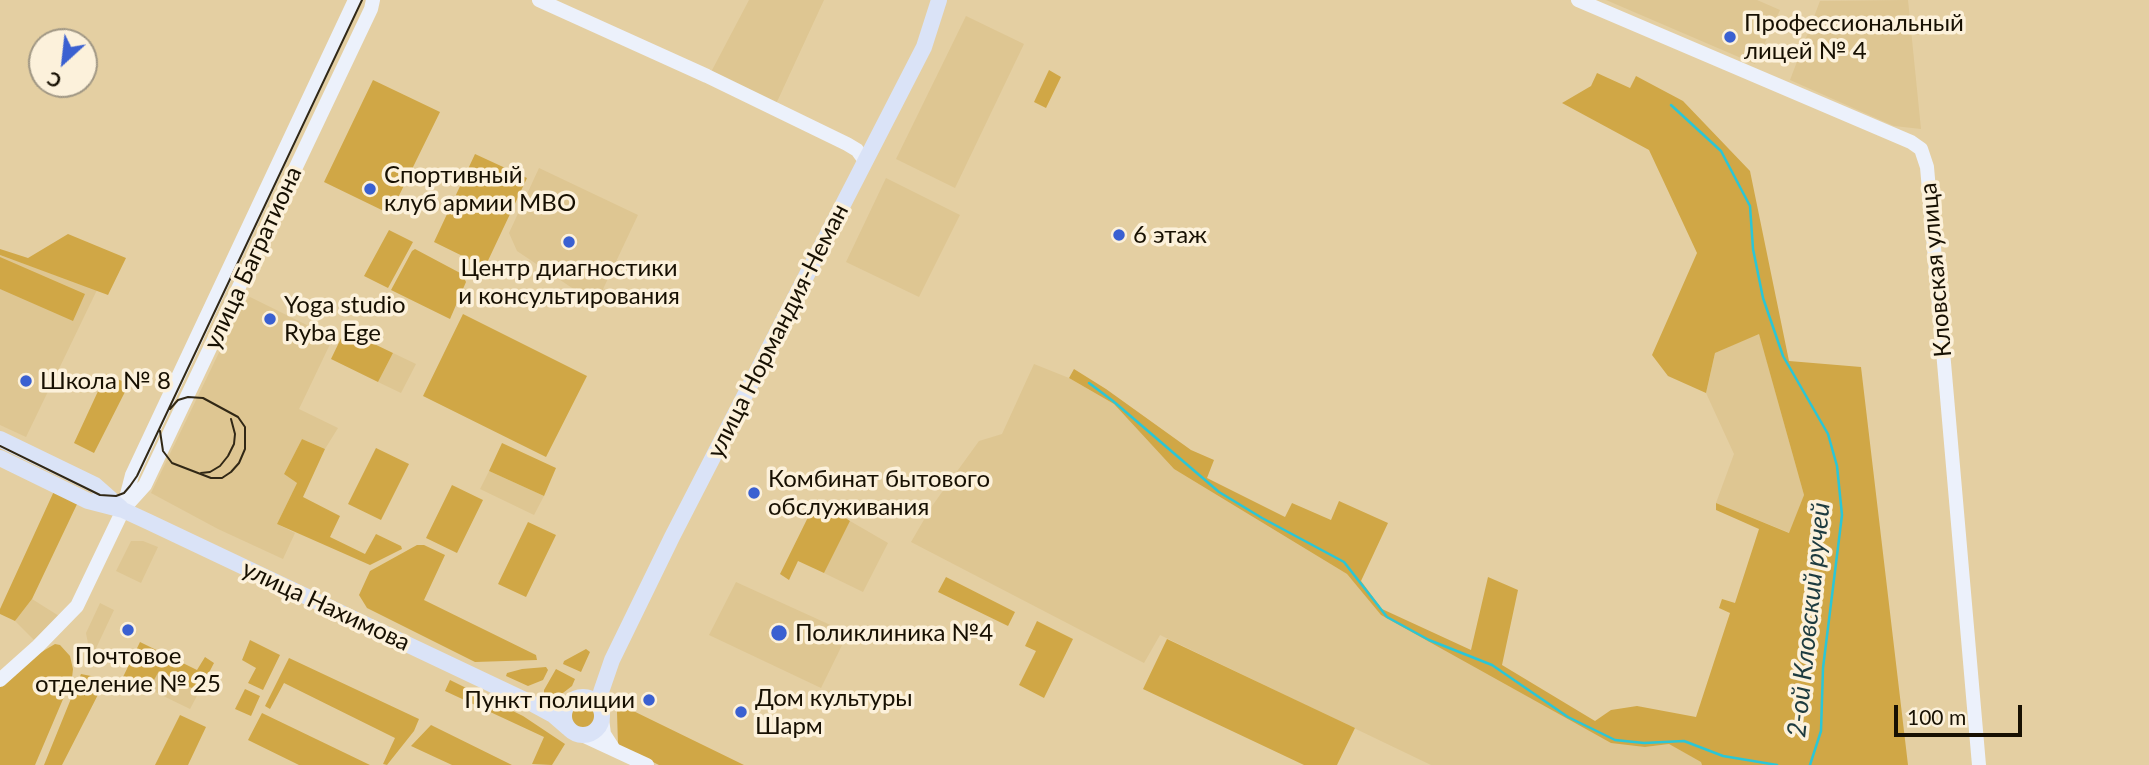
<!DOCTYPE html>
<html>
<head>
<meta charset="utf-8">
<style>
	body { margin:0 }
	#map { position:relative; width:2149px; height:765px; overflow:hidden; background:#e4cfa2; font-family:Lato,sans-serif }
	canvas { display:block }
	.north { position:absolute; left:28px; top:28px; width:70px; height:70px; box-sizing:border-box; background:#fcf1db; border:2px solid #a09784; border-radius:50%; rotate:207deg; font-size:19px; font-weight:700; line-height:28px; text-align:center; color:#171002 }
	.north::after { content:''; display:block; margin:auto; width:24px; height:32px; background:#3a60d1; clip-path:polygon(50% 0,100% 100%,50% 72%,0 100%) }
	.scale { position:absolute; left:1894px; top:705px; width:128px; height:32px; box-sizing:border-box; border:4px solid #171002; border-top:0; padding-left:9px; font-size:21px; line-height:24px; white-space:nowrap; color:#171002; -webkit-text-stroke:5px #fcf1db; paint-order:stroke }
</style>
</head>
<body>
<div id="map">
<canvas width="2149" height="765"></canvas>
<div class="north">С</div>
<div class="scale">100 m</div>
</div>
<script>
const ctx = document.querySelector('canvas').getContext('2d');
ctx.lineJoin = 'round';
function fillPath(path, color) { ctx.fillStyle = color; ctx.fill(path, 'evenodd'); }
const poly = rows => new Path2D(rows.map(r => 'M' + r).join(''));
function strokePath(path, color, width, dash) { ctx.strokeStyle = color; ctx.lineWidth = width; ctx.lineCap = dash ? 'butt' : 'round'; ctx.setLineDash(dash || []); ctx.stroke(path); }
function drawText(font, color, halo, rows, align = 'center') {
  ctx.font = font + ' Lato,sans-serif'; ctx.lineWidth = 7; ctx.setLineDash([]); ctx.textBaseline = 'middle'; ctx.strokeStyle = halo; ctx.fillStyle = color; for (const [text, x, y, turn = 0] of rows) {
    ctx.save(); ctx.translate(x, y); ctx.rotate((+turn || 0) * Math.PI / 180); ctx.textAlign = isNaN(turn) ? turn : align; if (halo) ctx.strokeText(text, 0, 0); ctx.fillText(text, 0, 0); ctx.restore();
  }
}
const built = poly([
	[749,0,824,0,776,104,710,74],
	[1606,0,1757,0,1780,10,1755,64],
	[1908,0,1921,129,1894,126,1790,80,1820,1],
	[966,16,1024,44,955,188,896,159],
	[539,168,638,215,596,304,517,251,509,233],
	[886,178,960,215,919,297,846,262],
	[0,255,97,290,26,437,0,425],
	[250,297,333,338,299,409,338,428,325,449,302,439,284,474,297,483,277,524,295,533,283,559,218,529,151,493,243,303],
	[1759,333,1804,495,1790,533,1716,503,1734,454,1706,393,1715,353],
	[393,353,416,364,401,393,378,382],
	[1034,364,1069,378,1114,404,1174,469,1347,574,1381,615,1645,747,1669,744,1702,762,1702,765,1431,765,1160,635,1144,663,911,542,932,506,979,441,1002,434],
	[489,471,544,496,534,515,480,489],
	[850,521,888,543,863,592,824,573],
	[131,541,143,541,158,547,141,583,116,571],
	[736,582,848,633,821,688,709,635],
	[32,599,59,616,34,640,15,621],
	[100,603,114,610,91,659,86,633],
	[159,670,199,692,190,709,149,689]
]);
const green = poly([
	[1049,70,1061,77,1046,108,1034,102],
	[1597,73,1630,88,1636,76,1683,101,1750,171,1789,361,1861,367,1908,765,1702,765,1701,762,1669,744,1645,747,1611,743,1381,615,1347,574,1174,469,1114,404,1069,378,1074,369,1106,389,1191,450,1214,460,1207,478,1285,517,1292,503,1331,520,1339,501,1388,523,1361,581,1382,609,1471,650,1488,577,1518,590,1502,665,1595,721,1611,710,1637,706,1696,717,1730,613,1719,608,1722,599,1735,603,1759,529,1716,510,1716,503,1789,533,1804,495,1759,334,1715,353,1706,393,1668,376,1652,355,1697,253,1649,150,1562,103,1591,86],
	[373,80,440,112,390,214,324,182],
	[475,154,527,178,485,267,434,242],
	[389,230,413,242,388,288,364,276],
	[68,234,126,258,108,295,0,255,0,249,28,258],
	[415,249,462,274,466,282,450,319,391,290,412,251],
	[0,257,85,294,73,321,0,289],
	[463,314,587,376,546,457,423,396],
	[345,330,393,353,378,382,331,359],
	[106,374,129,384,94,453,74,443],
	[302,439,325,449,303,497,340,516,330,537,365,554,376,534,401,546,402,549,370,565,277,524,297,483,284,474],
	[502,443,556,468,544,496,489,471],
	[376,448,409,464,381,520,348,504],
	[452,485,483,500,457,553,426,538],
	[55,489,79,500,32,599,15,621,0,614,0,609],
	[817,499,850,521,824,573,798,561,789,580,780,574],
	[528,522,556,535,526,597,498,584],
	[417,545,424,545,445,555,424,600,536,655,537,660,475,662,367,608,359,595,370,571],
	[946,577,1015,612,1008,626,938,592],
	[1037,621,1073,639,1044,698,1019,685,1036,651,1025,646],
	[1167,639,1355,728,1337,765,1304,765,1143,689],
	[250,640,280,655,263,690,248,683,256,668,242,660],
	[140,642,197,670,205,657,214,663,199,692,159,671,149,689,123,677],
	[55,644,60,645,70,656,73,669,72,678,35,765,0,765,0,687,33,657],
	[586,649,590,652,581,672,563,664,564,661],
	[289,658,419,719,414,731,387,765,383,764,395,738,284,683,270,709,265,706],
	[546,667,548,670,543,680,528,686,506,676,507,673,522,669],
	[556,669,575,679,572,686,559,696,551,697,544,694,544,690],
	[81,674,106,679,62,765,44,765],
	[450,680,523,716,565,744,552,765,532,764,544,737,445,691],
	[245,689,260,696,251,716,235,709],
	'570 716a13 13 0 1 1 26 0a13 13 0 1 1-26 0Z',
	[619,704,744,765,659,765,618,745,617,712],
	[262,713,370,765,299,765,248,740],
	[180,715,206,727,188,765,155,765],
	[431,725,512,765,452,765,411,746]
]);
const stream = poly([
	[1671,105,1721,151,1750,206,1753,249,1763,298,1783,356,1828,434,1837,466,1842,515,1823,668,1821,731,1810,765],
	[1089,383,1113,401,1219,492,1262,518,1344,562,1387,617,1429,640,1492,665,1568,717,1615,740,1644,743,1684,741,1723,756,1777,765]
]);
const secondary = poly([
	[539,0,707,76,847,144,857,150,865,161],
	[1578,0,1911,142,1921,149,1927,167,1979,765],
	[126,506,145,485,371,9,373,0],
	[0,680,38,646,77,606,123,510,132,475,355,0],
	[602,719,604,734,613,748],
	[582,735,647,765]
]);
const primary = poly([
	[0,439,95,485,121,508],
	[0,458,88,501,123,510,149,522,529,702,553,715,568,728],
	'564 716a19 19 0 1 1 38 0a19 19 0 1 1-38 0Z',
	[602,713,601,692,612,660,672,537,924,47,939,0]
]);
const tram = poly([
	[160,431,163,451,172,463,211,478,222,478,231,472,239,463,245,449,245,427,238,417,203,398,188,397,178,400,170,409],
	[0,446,100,495,116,496,124,493,130,486,137,476,362,0],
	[201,473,210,472,220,466,228,456,234,444,235,434,231,419]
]);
const markers = [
	[1730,37,7,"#3a60d1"],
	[370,189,7,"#3a60d1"],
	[1119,235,7,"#3a60d1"],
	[569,242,7,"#3a60d1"],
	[270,319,7,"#3a60d1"],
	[26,381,7,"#3a60d1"],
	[754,493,7,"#3a60d1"],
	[128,630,7,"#3a60d1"],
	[779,633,9,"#3a60d1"],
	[649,700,7,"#3a60d1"],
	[741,712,7,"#3a60d1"]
];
const poiNames = [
	["Профессиональный",1744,23],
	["лицей № 4",1744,51],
	["Спортивный",384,175],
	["клуб армии МВО",384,203],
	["6 этаж",1133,235],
	["Центр диагностики",569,268,"center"],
	["и консультирования",569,296,"center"],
	["Yoga studio",284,305],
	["Ryba Ege",284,333],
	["Школа № 8",40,381],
	["Комбинат бытового",768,479],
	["обслуживания",768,507],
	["Поликлиника №4",795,633],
	["Почтовое",128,656,"center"],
	["отделение № 25",128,684,"center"],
	["Дом культуры",755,698],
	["Шарм",755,726],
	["Пункт полиции",635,700,"right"]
];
const streetNames = [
	["улица Багратиона",253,258,-65],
	["Кловская улица",1936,270,-95],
	["улица Нормандия-Неман",778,331,-63],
	["улица Нахимова",326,606,25]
];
const waterNames = [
	["2-ой Кловский ручей",1809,620,-84]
];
fillPath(built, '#dec692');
fillPath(green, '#d0a746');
strokePath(stream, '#2bc6d6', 2.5);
strokePath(secondary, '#ecf1fb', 14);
strokePath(primary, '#dae3f7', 16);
strokePath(tram, '#312816', 2);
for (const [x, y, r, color] of markers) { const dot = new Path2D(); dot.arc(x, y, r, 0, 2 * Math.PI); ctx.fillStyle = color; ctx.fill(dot); strokePath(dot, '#fcf1db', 2.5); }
drawText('24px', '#171002', '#fcf1db', poiNames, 'left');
drawText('24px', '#171002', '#fcf1db', streetNames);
drawText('italic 26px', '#1d3b3f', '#fcf1db', waterNames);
</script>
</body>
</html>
